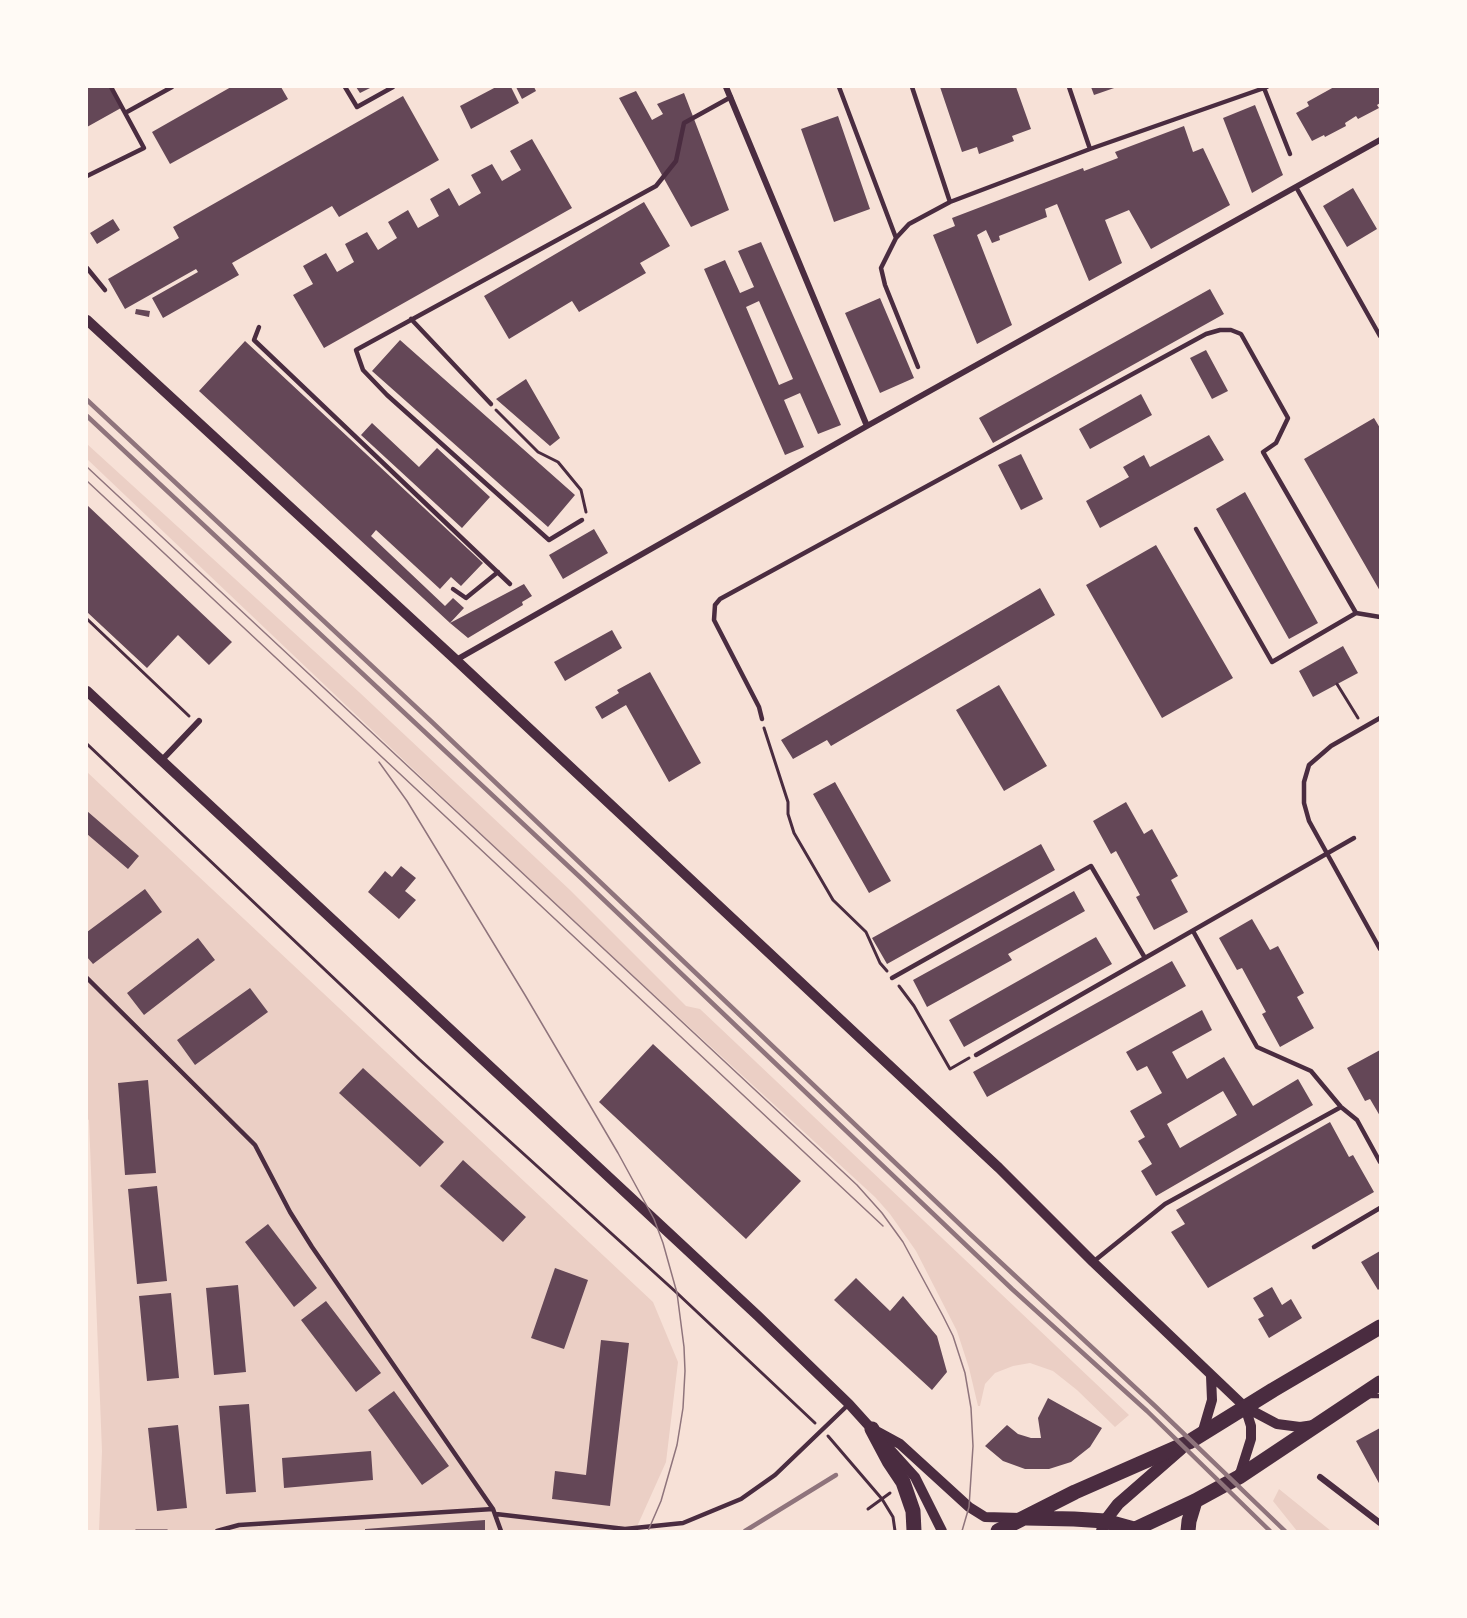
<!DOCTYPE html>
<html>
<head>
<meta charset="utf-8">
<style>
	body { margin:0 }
	#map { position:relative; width:1467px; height:1618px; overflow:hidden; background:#f7e1d7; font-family:Rubik,sans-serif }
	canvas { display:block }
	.frame { position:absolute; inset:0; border:88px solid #fffaf5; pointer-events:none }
</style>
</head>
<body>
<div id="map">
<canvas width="1467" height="1618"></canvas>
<div class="frame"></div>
</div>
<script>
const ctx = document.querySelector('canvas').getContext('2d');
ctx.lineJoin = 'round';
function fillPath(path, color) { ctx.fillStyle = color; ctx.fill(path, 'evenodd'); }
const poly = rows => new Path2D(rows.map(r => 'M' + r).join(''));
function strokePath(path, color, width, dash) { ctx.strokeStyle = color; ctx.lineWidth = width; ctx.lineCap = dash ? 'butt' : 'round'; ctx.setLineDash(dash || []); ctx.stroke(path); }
const green = poly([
	[87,444,359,692,570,890,686,1006,700,1009,1129,1415,1115,1427,1077,1390,1053,1371,1030,1363,1013,1366,995,1373,985,1384,980,1406,978,1406,969,1368,957,1331,916,1251,890,1214,875,1197,555,904,87,459],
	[87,772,653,1302,678,1362,666,1462,635,1531,99,1531,102,1451,89,1120,87,1119],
	[1279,1489,1331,1531,1297,1531,1273,1501]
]);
const building = poly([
	[87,87,110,87,121,108,87,127],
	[231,87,281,87,288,99,170,164,152,132],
	[356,87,372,87,360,93],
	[496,87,511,87,519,103,471,129,460,106],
	[516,87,534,87,536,91,522,99],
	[940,87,1016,87,1031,129,1012,136,1014,141,979,154,977,147,962,152],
	[1091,87,1117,87,1094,95],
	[1334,87,1380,87,1380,103,1377,105,1379,108,1358,119,1356,116,1345,123,1346,126,1325,137,1324,135,1312,141,1296,113,1309,106,1307,102],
	[636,91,652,120,663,114,657,104,684,93,729,210,691,227,619,98],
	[403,96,439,160,339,217,332,206,232,263,239,275,163,318,152,298,198,272,196,269,125,309,108,279,179,238,173,227],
	[1255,105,1283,175,1252,193,1223,118],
	[838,116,870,209,834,222,801,129],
	[1184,126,1193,152,1203,148,1230,205,1151,249,1129,210,1105,220,1122,263,1089,281,1057,204,1045,209,1047,217,999,236,1000,240,992,243,986,230,977,235,1012,325,977,344,933,235,955,226,952,218,1083,168,1084,171,1118,158,1115,152],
	[532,139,572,208,324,348,293,295,313,284,303,266,326,253,337,272,354,262,345,244,367,232,378,250,397,238,388,222,408,210,418,228,439,216,430,199,449,188,459,206,481,193,471,175,492,164,502,181,521,170,510,151],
	[1353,188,1377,229,1347,247,1323,206],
	[644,202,670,246,640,263,646,273,579,312,572,301,509,339,484,296],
	[113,219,120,230,97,244,90,233],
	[761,242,841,425,818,434,800,393,784,400,804,447,785,455,704,269,725,260,740,293,754,287,738,251],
	[759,301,793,379,779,385,746,307],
	[1210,289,1224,314,993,443,979,418],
	[880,298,914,378,880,393,845,313],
	[136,309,150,311,149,317,135,314],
	[400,340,575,495,548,527,372,371],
	[245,341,483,563,461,586,451,577,440,589,376,530,371,536,445,606,453,598,464,608,450,623,199,391],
	[1206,350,1228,391,1212,399,1190,358],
	[526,379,560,438,550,446,496,399],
	[1141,394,1152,415,1090,449,1079,429],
	[1374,418,1380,428,1380,591,1304,459],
	[372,423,419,467,437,448,490,497,462,528,361,435],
	[1209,435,1224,460,1100,528,1086,501,1129,477,1123,467,1144,455,1150,467],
	[1021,454,1043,499,1021,510,998,465],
	[1245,492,1318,623,1289,639,1216,509],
	[87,505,232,642,209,665,178,635,147,668,87,612],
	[594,529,608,553,563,579,549,555],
	[1156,545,1233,678,1162,718,1086,585],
	[524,584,532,596,522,602,523,605,468,638,450,623],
	[1040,588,1055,615,831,746,827,740,793,759,781,740],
	[612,630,622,648,565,681,554,662],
	[1343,646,1358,673,1313,697,1299,671],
	[650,672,701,763,669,782,626,705,602,719,595,707,619,693,617,690],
	[999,685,1047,766,1004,791,956,710],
	[835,782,891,881,869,893,813,794],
	[1126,802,1144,834,1152,829,1178,876,1171,880,1188,912,1154,930,1136,897,1140,895,1116,851,1111,854,1093,821],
	[87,811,139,856,128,869,87,834],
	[1041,844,1055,870,887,964,872,938],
	[401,866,416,878,405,891,416,900,399,919,368,892,385,871,392,877],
	[145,889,162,912,93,964,87,957,87,932],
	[1074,891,1085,911,1008,954,1012,960,927,1007,913,980],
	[1252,919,1270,950,1278,946,1304,993,1297,997,1314,1028,1280,1047,1262,1014,1266,1012,1242,968,1237,970,1219,938],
	[1096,937,1112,964,964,1047,949,1020],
	[198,938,215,960,144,1015,127,993],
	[1172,961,1186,986,987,1097,973,1072],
	[250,988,268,1012,195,1065,177,1040],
	[1202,1010,1212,1030,1172,1052,1187,1079,1224,1057,1253,1106,1298,1079,1313,1105,1156,1196,1141,1171,1152,1164,1138,1141,1145,1137,1130,1111,1162,1093,1147,1066,1137,1071,1126,1052],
	[1223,1091,1237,1115,1180,1148,1167,1124],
	[653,1044,801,1181,746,1239,599,1102],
	[1380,1050,1380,1116,1370,1099,1365,1101,1347,1068],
	[363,1068,444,1142,420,1167,339,1093],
	[148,1080,156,1173,125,1175,118,1083],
	[1330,1122,1349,1157,1353,1155,1374,1192,1208,1288,1171,1232,1185,1224,1176,1210],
	[463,1160,526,1217,503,1242,440,1186],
	[157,1186,167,1281,137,1284,128,1189],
	[268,1224,317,1288,294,1307,245,1242],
	[1380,1251,1380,1288,1378,1290,1361,1262],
	[555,1268,588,1280,564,1349,531,1338],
	[856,1278,890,1311,903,1296,937,1336,947,1372,932,1390,834,1300],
	[238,1285,246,1372,214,1375,206,1288],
	[1272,1287,1282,1305,1291,1299,1302,1318,1269,1338,1258,1319,1264,1316,1253,1298],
	[171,1293,179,1378,147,1381,139,1296],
	[326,1301,381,1373,356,1392,301,1320],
	[601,1340,629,1343,610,1506,552,1499,555,1471,586,1475],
	[394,1391,449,1466,422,1485,368,1410],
	[1048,1398,1102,1428,1090,1447,1071,1462,1049,1469,1025,1469,1003,1461,985,1446,1007,1425,1018,1434,1031,1438,1041,1438,1038,1418],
	[249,1404,256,1492,226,1494,219,1406],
	[178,1425,187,1508,157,1511,148,1428],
	[1380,1428,1380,1485,1356,1441],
	[371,1451,373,1480,284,1488,282,1458],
	[485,1520,485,1531,365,1531,365,1529]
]);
const path = poly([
	[496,410,538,452,558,462,581,490,586,512],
	[87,619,189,716],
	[1337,684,1358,718],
	[764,728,788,802,788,814,794,833,833,900,866,932,880,963,887,971],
	[87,744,419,1059,677,1293,815,1423],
	[899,986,914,1006,950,1069,969,1058],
	[828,1436,882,1499,893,1517,895,1531],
	[868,1509,890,1493],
	[136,1531,167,1531]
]);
const service = poly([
	[345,87,357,107,393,87],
	[839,87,896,238],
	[912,87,950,202],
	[1069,87,1090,149,1267,87],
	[1264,88,1290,154],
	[125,113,172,87],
	[87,176,144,148,111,87],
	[1296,187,1380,336],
	[87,268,105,290],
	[411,319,491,404],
	[259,327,254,340,510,584],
	[918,367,885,285,881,268,896,238,909,224,950,202,1090,149],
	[582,520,549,540,387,395,363,370,356,350,656,186,676,161,684,123,731,97],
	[1196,529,1272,662,1356,613,1380,617],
	[453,589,466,598,498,572],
	[1380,718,1331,746,1309,765,1304,782,1304,803,1309,821,1380,949],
	[762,719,759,707,714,620,715,605,720,599,1206,334,1220,330,1231,330,1241,334,1288,418,1276,443,1263,452,1356,613],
	[1193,931,1257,1047,1311,1071,1341,1107,1357,1120,1380,1162],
	[87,978,255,1145,290,1212,312,1247,493,1509,501,1531],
	[892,978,1091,866,1145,958],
	[976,1055,1354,838],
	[1314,1247,1380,1208],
	[1093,1262,1165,1204,1341,1107],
	[1370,1396,1380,1396],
	[496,1514,625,1529,683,1523,741,1499,775,1475,849,1404],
	[217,1531,239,1525,493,1509]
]);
const minor = poly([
	[726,87,867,426],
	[456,660,867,426,1380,140],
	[161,761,199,721],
	[1320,1477,1380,1523]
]);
const tertiary = poly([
	[87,320,456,660,999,1168,1093,1262,1245,1407,1277,1424,1300,1427,1314,1425],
	[87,691,758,1316,849,1404,915,1477,942,1531],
	[878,1432,900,1444,969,1507,985,1517,1021,1518],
	[1202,1434,1212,1400,1211,1376],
	[1239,1477,1251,1439,1251,1426,1245,1407]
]);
const secondary = poly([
	[1102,1531,1105,1521,1118,1504,1181,1449]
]);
const primary = poly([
	[872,1429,889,1461,903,1482,913,1511,914,1531],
	[1026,1518,1074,1519,1105,1521,1141,1531],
	[998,1531,1075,1492,1189,1442,1273,1390,1380,1327],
	[1131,1531,1195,1501,1239,1477,1380,1383],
	[1188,1531,1189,1521,1195,1501]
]);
const tram = poly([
	[87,467,857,1185,882,1213,903,1242,943,1316,953,1336,965,1373,971,1408,973,1446,969,1507,962,1531],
	[87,481,883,1226],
	[379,762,407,801,525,995,618,1153,654,1219,663,1243,677,1293,684,1347,685,1371,683,1408,677,1445,661,1501,648,1531]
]);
const rail = poly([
	[87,400,433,723,969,1233,1155,1406,1285,1531],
	[87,416,582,879,1012,1289,1147,1411,1270,1531],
	[745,1531,836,1475]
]);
fillPath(green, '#ebcfc5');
fillPath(building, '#644757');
strokePath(path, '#4a2c40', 3);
strokePath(service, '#4a2c40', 4.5);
strokePath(minor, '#4a2c40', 6);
strokePath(tertiary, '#4a2c40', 10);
strokePath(secondary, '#4a2c40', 12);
strokePath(primary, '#4a2c40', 15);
strokePath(tram, '#8f747c', 1.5);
strokePath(rail, '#8f747c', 4.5);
</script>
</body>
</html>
